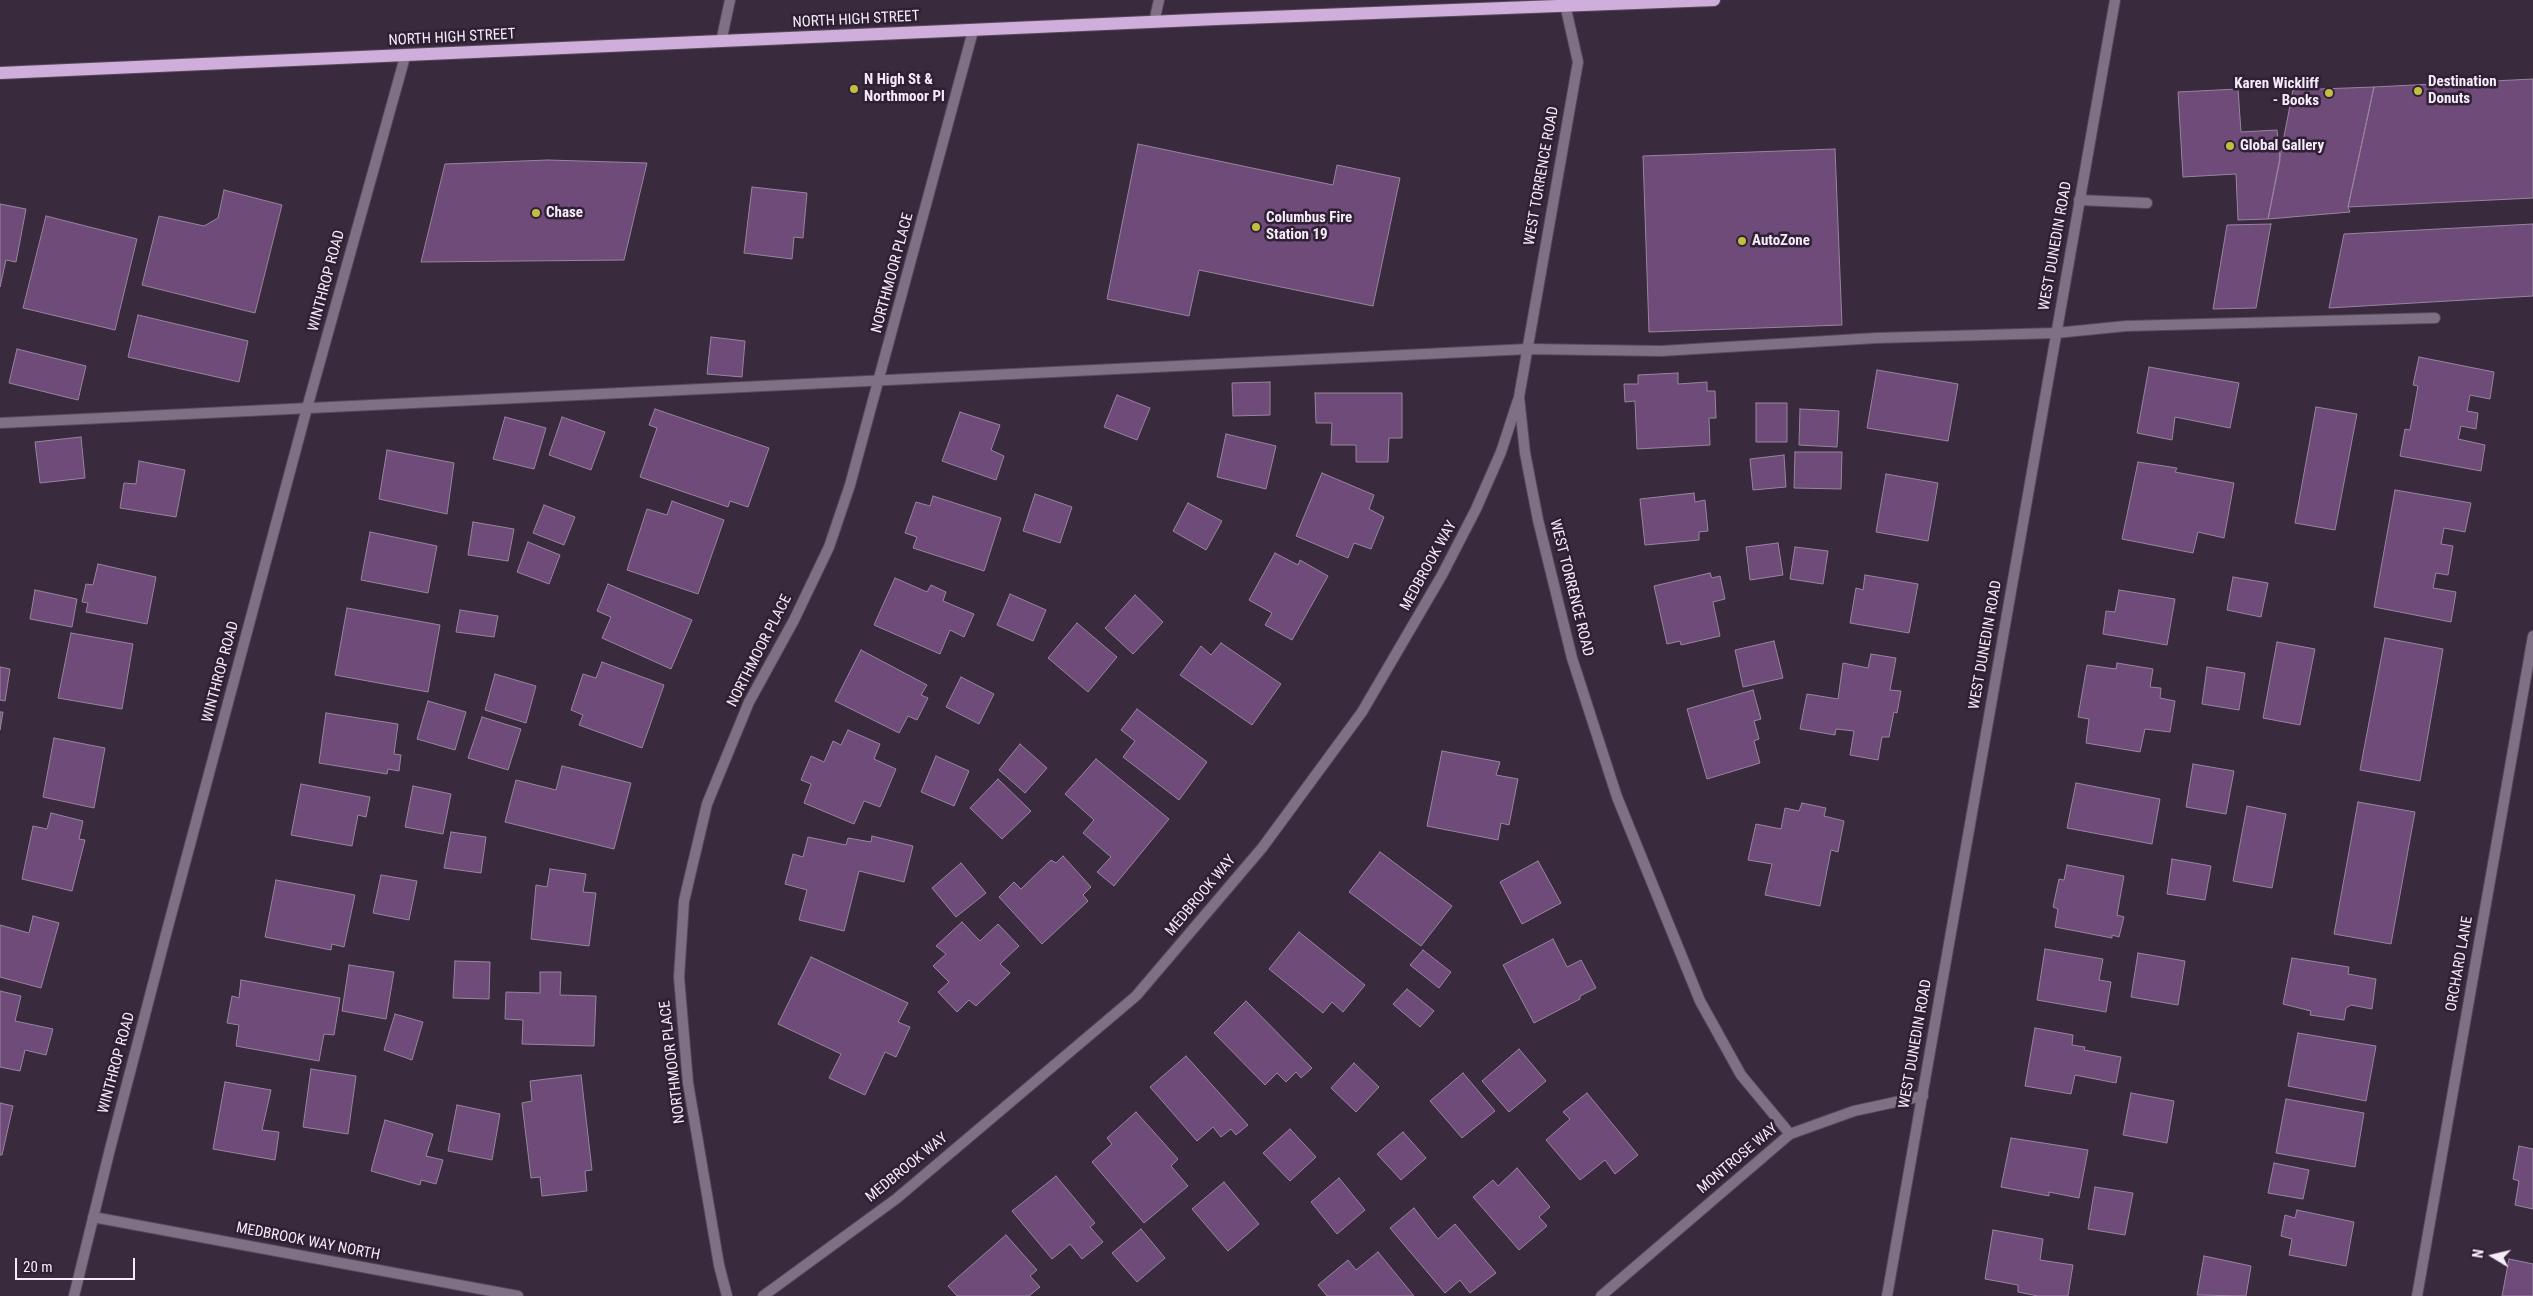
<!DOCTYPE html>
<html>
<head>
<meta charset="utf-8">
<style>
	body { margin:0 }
	#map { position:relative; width:2533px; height:1296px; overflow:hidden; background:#392a3e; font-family:"Roboto Condensed",sans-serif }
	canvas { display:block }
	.north { position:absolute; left:2468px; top:1231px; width:50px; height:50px; -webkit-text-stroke:4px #2f2034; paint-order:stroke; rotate:279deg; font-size:14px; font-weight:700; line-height:20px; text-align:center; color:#f5ebf9 }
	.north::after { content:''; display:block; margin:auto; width:18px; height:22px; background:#f5ebf9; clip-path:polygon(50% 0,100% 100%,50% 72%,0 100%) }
	.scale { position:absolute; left:15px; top:1258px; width:120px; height:22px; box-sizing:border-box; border:2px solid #f5ebf9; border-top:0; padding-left:6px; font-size:15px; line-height:18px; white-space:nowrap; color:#f5ebf9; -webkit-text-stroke:4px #2f2034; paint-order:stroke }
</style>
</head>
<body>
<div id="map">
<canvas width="2533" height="1296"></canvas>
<div class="north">N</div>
<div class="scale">20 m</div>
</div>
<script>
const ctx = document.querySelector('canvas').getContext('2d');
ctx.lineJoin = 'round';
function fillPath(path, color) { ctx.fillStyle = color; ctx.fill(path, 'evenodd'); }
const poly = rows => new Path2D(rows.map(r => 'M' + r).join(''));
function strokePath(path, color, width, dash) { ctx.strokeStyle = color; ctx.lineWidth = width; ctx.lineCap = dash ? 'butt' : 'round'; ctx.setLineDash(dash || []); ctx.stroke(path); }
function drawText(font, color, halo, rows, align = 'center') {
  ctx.font = font + ' "Roboto Condensed",sans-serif'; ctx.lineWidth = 5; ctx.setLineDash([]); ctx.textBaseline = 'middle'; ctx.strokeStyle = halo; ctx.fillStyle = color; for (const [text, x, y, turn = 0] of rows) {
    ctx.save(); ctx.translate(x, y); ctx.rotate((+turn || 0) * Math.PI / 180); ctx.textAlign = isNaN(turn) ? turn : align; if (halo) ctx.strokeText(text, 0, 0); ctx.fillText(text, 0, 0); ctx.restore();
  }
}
const building = poly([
	[2533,79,2533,198,2348,207,2374,87,2533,79],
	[2374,87,2348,207,2350,212,2268,219,2293,90,2374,87],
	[2238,89,2241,132,2277,130,2280,160,2268,219,2238,220,2236,174,2183,177,2178,92,2238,89],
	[1138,144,1333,185,1337,165,1400,178,1373,306,1199,270,1189,316,1107,299,1138,144],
	[1835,149,1842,325,1649,332,1643,156,1835,149],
	[548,160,647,163,624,260,421,262,445,164,548,160],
	[752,187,807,193,803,238,794,237,792,259,744,253,752,187],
	[224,190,282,205,255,313,142,285,159,216,204,226,218,218,224,190],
	[0,204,26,209,16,262,6,260,0,287,0,204],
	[46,216,137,239,115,330,23,308,46,216],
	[2271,224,2256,308,2213,309,2227,225,2271,224],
	[2533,224,2533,296,2329,308,2344,234,2533,224],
	[138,315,248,341,239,382,128,357,138,315],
	[711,337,745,341,742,377,707,374,711,337],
	[17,349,86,366,78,400,9,383,17,349],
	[2419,357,2494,372,2490,399,2470,395,2467,411,2478,413,2476,429,2461,426,2458,439,2485,445,2481,471,2400,456,2405,429,2410,430,2418,386,2413,385,2419,357],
	[2149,367,2239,383,2230,428,2175,417,2172,440,2137,433,2149,367],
	[1877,370,1958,384,1948,441,1867,428,1877,370],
	[1678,373,1678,384,1707,382,1707,391,1715,391,1716,418,1709,418,1710,445,1637,449,1635,401,1625,402,1624,384,1638,384,1638,375,1678,373],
	[1270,382,1270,415,1233,416,1232,383,1270,382],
	[1315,393,1402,393,1402,438,1389,438,1388,462,1356,462,1356,445,1331,445,1332,423,1316,423,1315,393],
	[1117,395,1150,408,1137,440,1104,427,1117,395],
	[1756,403,1787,403,1787,442,1756,442,1756,403],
	[2316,407,2357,414,2335,530,2295,523,2316,407],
	[655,409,769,448,748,507,730,501,728,507,640,477,657,428,649,425,655,409],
	[1800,409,1839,411,1837,447,1799,445,1800,409],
	[960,412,1000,425,991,450,1004,456,996,480,942,461,960,412],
	[505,417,546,428,534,469,493,459,505,417],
	[562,417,605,432,591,470,549,455,562,417],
	[1226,434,1276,446,1266,489,1217,477,1226,434],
	[81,437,85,478,40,483,35,442,81,437],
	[387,450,454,463,447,514,379,499,387,450],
	[1795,452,1842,452,1841,489,1794,488,1795,452],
	[1784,455,1786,487,1753,490,1750,459,1784,455],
	[139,461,185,470,176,517,120,508,124,483,136,484,139,461],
	[2138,462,2177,468,2175,472,2234,483,2224,538,2198,532,2193,553,2122,539,2138,462],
	[1322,473,1374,495,1369,509,1384,517,1371,549,1354,543,1348,558,1296,536,1322,473],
	[1886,474,1938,483,1928,541,1876,532,1886,474],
	[2395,490,2471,503,2465,532,2444,528,2441,544,2453,546,2448,575,2436,573,2433,588,2456,592,2451,622,2374,607,2395,490],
	[1694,493,1695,502,1705,500,1708,531,1699,532,1699,540,1645,545,1640,499,1694,493],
	[1035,494,1072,507,1060,543,1023,531,1035,494],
	[933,496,1001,518,984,571,913,548,917,537,905,533,916,502,930,506,933,496],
	[672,501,724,520,698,594,627,570,647,509,667,515,672,501],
	[1188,503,1222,521,1206,550,1173,531,1188,503],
	[544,505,575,517,564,545,533,533,544,505],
	[473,522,514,529,508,561,468,555,473,522],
	[370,532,437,546,428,593,361,580,370,532],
	[528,542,560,555,549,584,517,572,528,542],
	[1778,543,1783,575,1750,580,1746,547,1778,543],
	[1795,547,1828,551,1823,584,1790,579,1795,547],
	[1275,553,1298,565,1300,560,1328,576,1292,640,1265,625,1272,613,1249,600,1275,553],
	[98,564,156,577,147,624,86,612,88,603,82,602,86,584,93,585,98,564],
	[1710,573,1712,578,1720,576,1725,599,1713,602,1720,636,1681,645,1680,641,1667,644,1654,586,1710,573],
	[1865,575,1918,584,1909,633,1850,623,1856,588,1863,590,1865,575],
	[2233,577,2268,583,2261,617,2227,610,2233,577],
	[895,578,927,592,931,585,946,592,943,601,974,614,964,637,950,630,940,654,874,625,895,578],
	[608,584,692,620,671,669,602,638,611,617,597,611,608,584],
	[35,590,77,599,72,627,30,619,35,590],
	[2119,590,2175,599,2167,645,2103,634,2106,611,2115,612,2119,590],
	[1010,594,1046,610,1033,641,997,625,1010,594],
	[1135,595,1163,622,1133,654,1105,628,1135,595],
	[347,608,440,625,428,692,335,675,347,608],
	[460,610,498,616,494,637,456,632,460,610],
	[1077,623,1117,657,1088,692,1048,658,1077,623],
	[71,633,133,644,122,709,58,698,71,633],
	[2385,638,2443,649,2420,781,2360,770,2385,638],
	[1774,641,1783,678,1743,687,1735,650,1774,641],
	[2277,642,2315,649,2300,725,2263,718,2277,642],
	[1221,643,1281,684,1252,725,1180,675,1201,646,1211,655,1221,643],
	[861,650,927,685,921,695,928,698,917,720,908,716,899,733,835,701,861,650],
	[1871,654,1896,658,1890,690,1901,691,1897,713,1894,712,1889,737,1882,737,1878,760,1850,755,1854,731,1836,729,1835,735,1800,729,1807,694,1838,699,1843,663,1868,668,1871,654],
	[602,662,664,685,642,748,579,725,583,715,571,710,583,674,596,678,602,662],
	[2117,663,2153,669,2150,687,2161,688,2160,698,2175,701,2170,732,2145,729,2140,752,2086,743,2089,719,2078,717,2087,665,2116,669,2117,663],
	[0,667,10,669,5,701,0,700,0,667],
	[2207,667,2245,673,2239,710,2202,704,2207,667],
	[495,674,536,686,526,723,485,710,495,674],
	[961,677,994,694,979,724,946,707,961,677],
	[1753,690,1761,719,1754,721,1759,739,1754,741,1760,763,1707,779,1687,709,1753,690],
	[428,701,466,712,455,750,417,739,428,701],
	[1137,709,1207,762,1179,800,1123,757,1135,741,1121,730,1137,709],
	[0,712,3,712,0,730,0,712],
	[326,713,398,724,394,754,401,755,399,771,388,769,387,774,319,763,326,713],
	[482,717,521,729,508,770,468,758,482,717],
	[848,730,880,744,874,759,896,769,880,807,864,801,854,824,804,803,811,784,801,780,811,756,824,762,833,741,841,745,848,730],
	[54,738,105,748,94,808,43,797,54,738],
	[1020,744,1047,768,1025,793,999,770,1020,744],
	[1442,751,1500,762,1496,775,1518,779,1509,825,1501,823,1498,840,1427,826,1442,751],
	[936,756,969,771,954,806,921,792,936,756],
	[1096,759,1169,819,1114,886,1097,872,1111,857,1083,833,1094,820,1065,794,1096,759],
	[2193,764,2234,771,2226,814,2186,807,2193,764],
	[562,766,631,783,614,849,505,822,516,780,556,790,562,766],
	[998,779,1031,811,1002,839,970,808,998,779],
	[2076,783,2160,799,2152,844,2067,828,2076,783],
	[301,784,370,797,366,817,358,815,352,846,291,835,301,784],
	[413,786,451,794,443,834,405,827,413,786],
	[2358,802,2415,812,2391,944,2334,934,2358,802],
	[1802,803,1826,808,1824,816,1844,821,1838,852,1831,850,1820,906,1765,895,1772,864,1748,860,1756,824,1781,829,1785,808,1799,811,1802,803],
	[2247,806,2286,814,2272,888,2233,881,2247,806],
	[51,813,83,821,79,839,85,840,72,891,22,879,33,826,47,829,51,813],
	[451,832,486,837,481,873,444,868,451,832],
	[872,836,913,846,904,882,859,871,844,931,799,920,807,890,785,884,793,854,803,857,808,837,846,845,848,838,871,842,872,836],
	[1380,852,1452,906,1421,946,1349,892,1380,852],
	[1063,856,1091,887,1083,895,1088,901,1042,944,999,897,1014,882,1021,889,1051,860,1056,863,1063,856],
	[2172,859,2211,866,2205,900,2167,894,2172,859],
	[1538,861,1561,903,1522,924,1500,882,1538,861],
	[961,863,986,893,956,917,932,888,961,863],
	[2067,865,2124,876,2117,915,2124,917,2119,937,2112,935,2112,938,2055,927,2058,909,2053,907,2059,879,2064,880,2067,865],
	[550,869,586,874,583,892,596,893,589,946,531,939,536,885,547,887,550,869],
	[381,875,417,881,409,920,373,913,381,875],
	[276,880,355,895,344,947,332,944,331,950,265,937,276,880],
	[33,916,59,923,41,988,0,977,0,925,29,933,33,916],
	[962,922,980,941,998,924,1019,946,1000,964,1010,973,976,1006,969,1000,957,1012,938,992,949,982,933,966,946,954,936,946,962,922],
	[1299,932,1365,985,1343,1012,1332,1002,1323,1013,1269,969,1299,932],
	[1553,939,1567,967,1581,960,1596,988,1580,996,1580,999,1534,1023,1503,965,1553,939],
	[2045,949,2103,959,2099,980,2111,982,2106,1012,2037,1000,2045,949],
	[1423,950,1451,972,1439,988,1410,965,1423,950],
	[2138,953,2185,961,2178,1005,2131,997,2138,953],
	[811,957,908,1003,898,1022,910,1027,896,1057,885,1052,865,1095,829,1078,841,1054,778,1024,811,957],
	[2292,958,2349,967,2348,974,2376,979,2372,1009,2351,1005,2346,1008,2344,1020,2310,1015,2311,1011,2283,1004,2292,958],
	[455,961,490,962,489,999,453,998,455,961],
	[349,965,394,972,386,1019,342,1011,349,965],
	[540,972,561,972,560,995,596,996,594,1046,522,1044,523,1020,505,1019,506,992,540,993,540,972],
	[241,980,340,998,334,1035,324,1034,319,1061,236,1046,239,1025,227,1023,232,996,239,998,241,980],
	[1407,989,1434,1011,1420,1027,1393,1004,1407,989],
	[0,991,21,996,15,1021,53,1029,46,1055,25,1050,20,1071,0,1067,0,991],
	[1246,1001,1312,1068,1301,1078,1296,1072,1286,1082,1277,1073,1265,1085,1214,1033,1246,1001],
	[395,1014,423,1022,412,1060,384,1050,395,1014],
	[2035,1028,2073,1035,2072,1045,2085,1047,2084,1050,2121,1057,2116,1083,2075,1075,2071,1094,2025,1086,2035,1028],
	[2298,1033,2376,1046,2366,1101,2288,1086,2298,1033],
	[1519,1049,1546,1081,1509,1112,1482,1081,1519,1049],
	[1186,1056,1248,1125,1236,1135,1231,1129,1221,1137,1213,1127,1197,1141,1150,1087,1186,1056],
	[1354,1063,1379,1087,1356,1112,1331,1088,1354,1063],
	[311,1069,356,1076,348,1134,303,1127,311,1069],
	[1463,1073,1495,1111,1462,1138,1430,1101,1463,1073],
	[581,1075,592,1170,585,1171,587,1191,542,1196,540,1177,531,1178,522,1103,532,1101,530,1081,581,1075],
	[225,1082,271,1090,262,1130,279,1132,275,1160,213,1149,225,1082],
	[1587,1093,1638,1155,1615,1174,1605,1160,1580,1180,1546,1140,1570,1119,1563,1112,1587,1093],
	[2131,1093,2174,1101,2167,1143,2123,1135,2131,1093],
	[2286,1099,2364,1113,2355,1167,2276,1153,2286,1099],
	[0,1103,13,1106,2,1155,0,1155,0,1103],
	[457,1105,500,1114,492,1160,448,1151,457,1105],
	[1136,1112,1178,1159,1171,1166,1188,1186,1144,1223,1092,1162,1112,1144,1107,1138,1136,1112],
	[385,1120,433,1134,426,1156,443,1160,436,1184,421,1180,420,1185,371,1171,385,1120],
	[1290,1129,1316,1157,1290,1181,1263,1153,1290,1129],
	[1403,1132,1426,1158,1401,1180,1377,1154,1403,1132],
	[2011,1138,2088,1150,2079,1198,2049,1192,2049,1196,2001,1187,2011,1138],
	[2519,1146,2533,1149,2533,1209,2515,1205,2519,1181,2513,1179,2519,1146],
	[2274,1163,2309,1170,2303,1199,2268,1193,2274,1163],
	[1517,1168,1550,1207,1539,1217,1547,1226,1519,1250,1473,1197,1493,1180,1498,1186,1517,1168],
	[1056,1176,1095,1223,1090,1227,1103,1242,1082,1259,1070,1244,1052,1259,1012,1211,1056,1176],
	[1339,1178,1365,1210,1337,1234,1311,1202,1339,1178],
	[1224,1182,1259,1224,1228,1251,1192,1209,1224,1182],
	[2095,1187,2133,1193,2125,1235,2088,1229,2095,1187],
	[1414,1208,1438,1239,1455,1224,1496,1273,1470,1293,1460,1280,1445,1293,1390,1228,1414,1208],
	[2297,1210,2354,1222,2346,1266,2289,1255,2292,1239,2281,1236,2285,1215,2295,1218,2297,1210],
	[1141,1229,1165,1258,1137,1282,1112,1253,1141,1229],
	[1993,1230,2043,1239,2040,1260,2073,1265,2068,1296,2038,1296,2018,1292,2018,1285,1985,1279,1993,1230],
	[1006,1235,1037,1270,1030,1276,1040,1287,1029,1296,957,1296,948,1286,1006,1235],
	[1378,1252,1414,1296,1327,1296,1318,1285,1348,1260,1356,1270,1378,1252],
	[2204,1256,2251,1266,2246,1296,2197,1295,2204,1256],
	[2509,1259,2533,1264,2533,1296,2502,1296,2509,1259]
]);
const service = poly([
	[1154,22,1159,0],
	[2079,200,2147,203],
	[0,423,1528,349,1661,351,1876,338,2056,333,2126,326,2435,318]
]);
const minor = poly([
	[1564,0,1578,62,1519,397,1525,453,1538,520,1572,658,1617,797,1700,1001,1741,1075,1790,1134],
	[721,42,730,0],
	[93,1217,518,1296],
	[74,1296,110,1149,166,934,307,408,405,57],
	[727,1296,719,1265,688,1083,679,977,684,901,707,804,749,702,794,620,829,547,850,485,973,31],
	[763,1296,896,1199,1136,996,1262,848,1362,712,1442,575,1476,509,1501,452,1518,400],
	[1601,1296,1790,1134,1854,1111,1923,1096],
	[1887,1296,2115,0],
	[2417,1296,2533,636]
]);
const primary = poly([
	[0,73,1217,19,1714,0]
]);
const markers = [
	[854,89,5,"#c1be40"],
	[2418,91,5,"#c1be40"],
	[2329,93,5,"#c1be40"],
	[2230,146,5,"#c1be40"],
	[536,213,5,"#c1be40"],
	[1256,227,5,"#c1be40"],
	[1742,241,5,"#c1be40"]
];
const streetNames = [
	["NORTH HIGH STREET",856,20,-3],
	["NORTH HIGH STREET",452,38,-3],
	["WEST TORRENCE ROAD",1542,176,-80],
	["WEST DUNEDIN ROAD",2056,246,-80],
	["NORTHMOOR PLACE",893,273,-75],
	["WINTHROP ROAD",327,281,-75],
	["MEDBROOK WAY",1429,566,-61],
	["WEST TORRENCE ROAD",1571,588,76],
	["WEST DUNEDIN ROAD",1986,645,-80],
	["NORTHMOOR PLACE",760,651,-63],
	["WINTHROP ROAD",221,672,-75],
	["MEDBROOK WAY",1201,896,-50],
	["ORCHARD LANE",2460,964,-80],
	["WEST DUNEDIN ROAD",1916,1044,-80],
	["NORTHMOOR PLACE",673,1062,-97],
	["WINTHROP ROAD",117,1063,-75],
	["MONTROSE WAY",1738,1159,-40],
	["MEDBROOK WAY",907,1168,-39],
	["MEDBROOK WAY NORTH",308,1242,11]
];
const poiNames = [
	["N High St &",864,80],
	["Northmoor Pl",864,97],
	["Destination",2428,82],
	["Donuts",2428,99],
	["Karen Wickliff",2319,84,"right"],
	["- Books",2319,101,"right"],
	["Global Gallery",2240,146],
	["Chase",546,213],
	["Columbus Fire",1266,218],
	["Station 19",1266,235],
	["AutoZone",1752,241]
];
fillPath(building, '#6f4b7a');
strokePath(building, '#97859d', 1);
strokePath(service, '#57495c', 12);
strokePath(minor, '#57495c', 12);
strokePath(primary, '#57495c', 14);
strokePath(service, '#807086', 10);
strokePath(minor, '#807086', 10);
strokePath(primary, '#d0aedb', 12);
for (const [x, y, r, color] of markers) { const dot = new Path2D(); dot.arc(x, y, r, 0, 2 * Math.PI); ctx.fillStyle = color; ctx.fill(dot); strokePath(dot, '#2f2034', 2); }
drawText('15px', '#f5ebf9', '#2f2034', streetNames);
drawText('bold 15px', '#f5ebf9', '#2f2034', poiNames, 'left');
</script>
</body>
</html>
